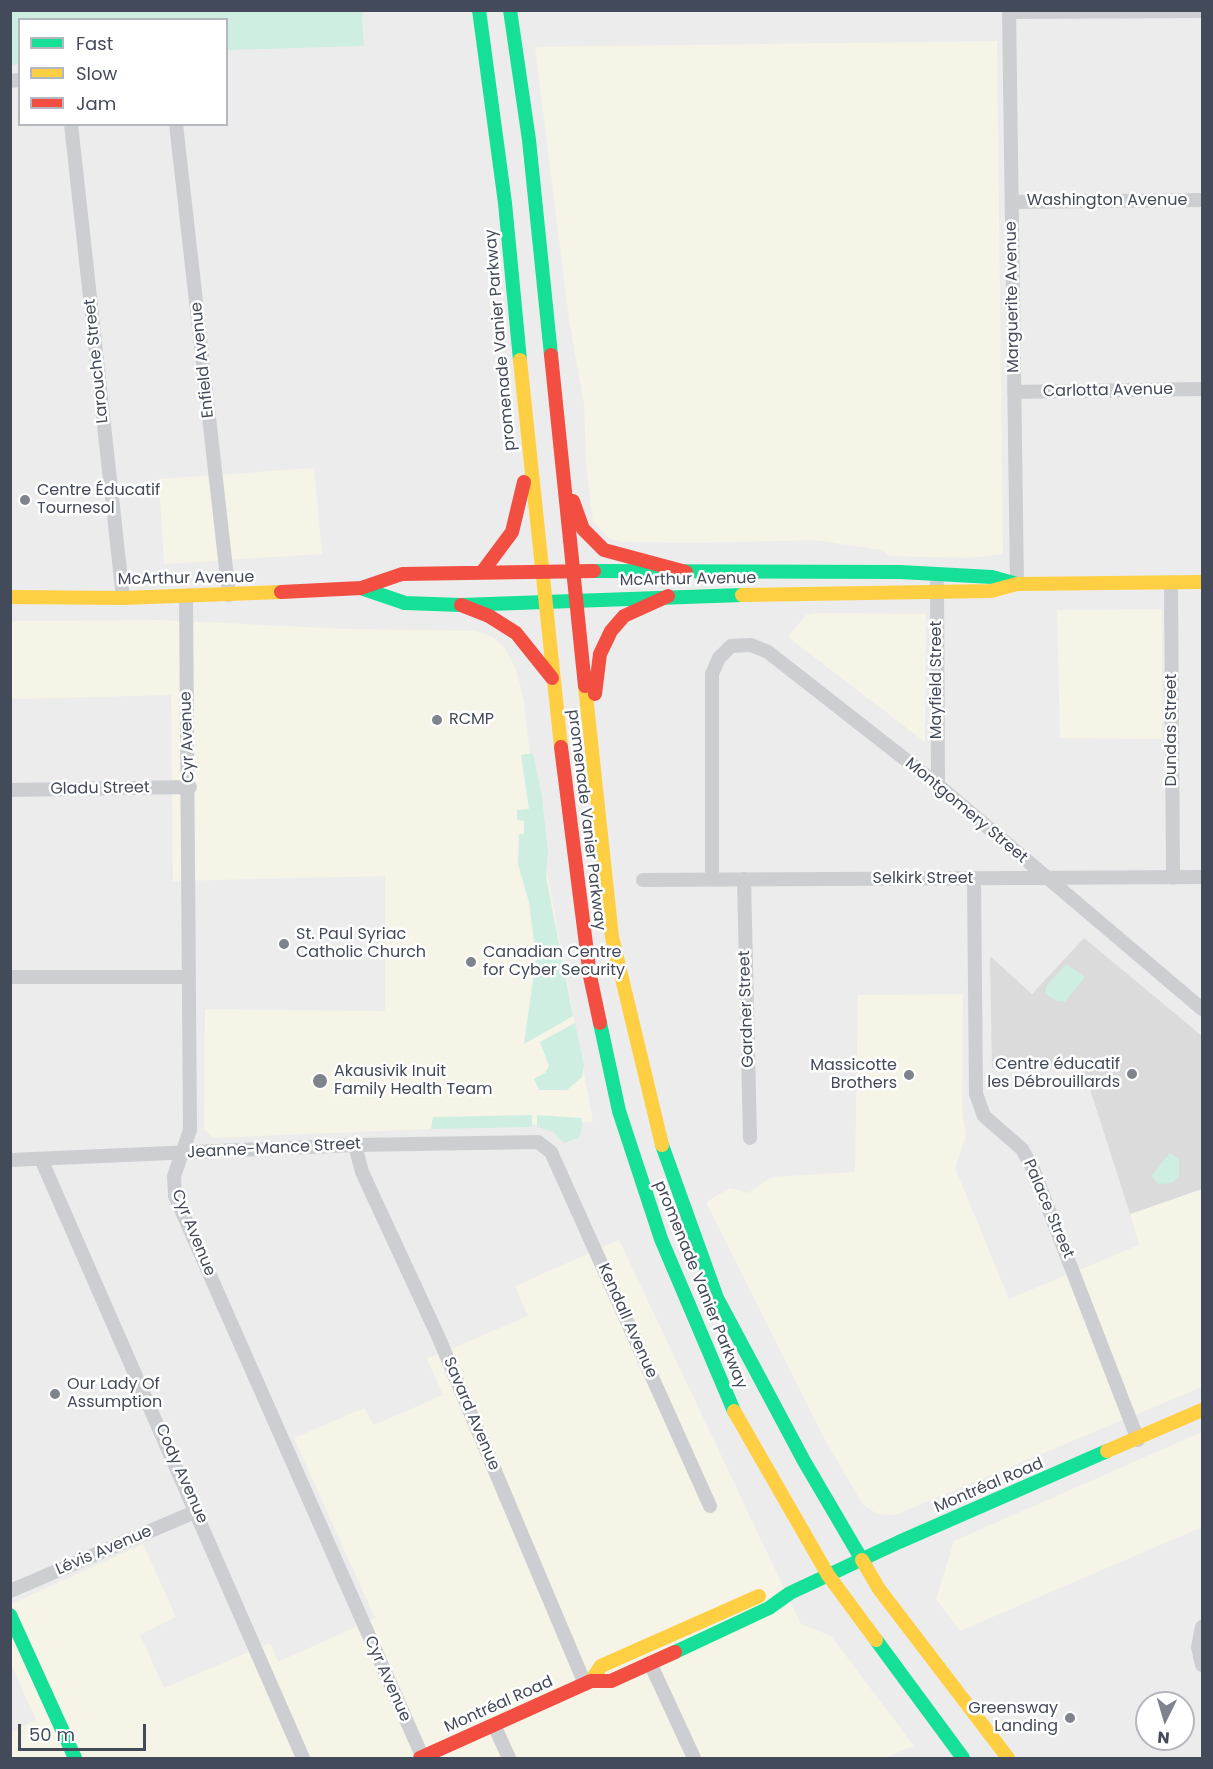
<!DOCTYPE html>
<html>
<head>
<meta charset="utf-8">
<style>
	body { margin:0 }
	#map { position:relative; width:1213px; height:1769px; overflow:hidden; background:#edecec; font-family:Poppins,sans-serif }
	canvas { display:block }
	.frame { position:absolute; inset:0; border:12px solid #434a59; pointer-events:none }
	.legend { position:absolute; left:18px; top:18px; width:210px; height:108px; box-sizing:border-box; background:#fff; border:2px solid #b4b7bd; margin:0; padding:8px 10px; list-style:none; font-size:18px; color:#434a59 }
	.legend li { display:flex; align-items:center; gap:12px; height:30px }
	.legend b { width:30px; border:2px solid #b4b7bd }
	.north { position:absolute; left:1135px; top:1691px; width:60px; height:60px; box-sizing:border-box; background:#fff; border:2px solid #b4b7bd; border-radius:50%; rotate:185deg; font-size:16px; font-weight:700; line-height:24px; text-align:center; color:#434a59 }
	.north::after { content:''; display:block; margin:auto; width:21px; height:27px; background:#7e838c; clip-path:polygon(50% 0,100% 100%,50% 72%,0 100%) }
	.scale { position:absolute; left:18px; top:1724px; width:128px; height:27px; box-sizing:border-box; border:3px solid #434a59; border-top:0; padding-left:8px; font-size:18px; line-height:21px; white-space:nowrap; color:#434a59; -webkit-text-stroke:4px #fff; paint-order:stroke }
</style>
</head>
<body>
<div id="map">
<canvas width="1213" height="1769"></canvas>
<div class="frame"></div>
<ul class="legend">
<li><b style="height:8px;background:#16e098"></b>Fast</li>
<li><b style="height:8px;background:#ffcf43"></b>Slow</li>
<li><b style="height:8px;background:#f24e42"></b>Jam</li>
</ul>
<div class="north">N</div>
<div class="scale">50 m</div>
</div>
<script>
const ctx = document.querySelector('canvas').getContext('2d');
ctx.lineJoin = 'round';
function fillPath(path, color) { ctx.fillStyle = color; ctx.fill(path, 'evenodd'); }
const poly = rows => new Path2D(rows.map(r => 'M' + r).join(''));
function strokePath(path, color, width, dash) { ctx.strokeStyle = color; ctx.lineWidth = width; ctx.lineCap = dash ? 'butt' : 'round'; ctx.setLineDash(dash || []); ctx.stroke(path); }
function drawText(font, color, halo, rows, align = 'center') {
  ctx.font = font + ' Poppins,sans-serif'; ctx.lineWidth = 5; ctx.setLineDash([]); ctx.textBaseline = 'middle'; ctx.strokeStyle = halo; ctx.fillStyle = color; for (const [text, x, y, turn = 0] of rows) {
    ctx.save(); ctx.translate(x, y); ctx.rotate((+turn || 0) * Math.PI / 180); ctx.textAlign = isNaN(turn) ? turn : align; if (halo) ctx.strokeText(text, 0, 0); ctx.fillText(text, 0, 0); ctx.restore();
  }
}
const commercial = poly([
	[997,41,1003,554,969,558,890,556,881,550,815,540,697,543,623,542,610,539,593,521,586,462,584,405,569,319,535,47],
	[314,468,322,554,164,564,159,479],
	[1162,609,1162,739,1060,738,1057,610],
	[816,613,926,614,925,742,788,637,806,615],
	[159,620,349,629,474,631,491,636,504,647,516,669,524,701,536,812,593,1122,213,1138,204,1129,205,1009,385,1011,385,876,173,881,171,695,11,699,10,621],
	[963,994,962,1110,966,1136,955,1168,1009,1299,1139,1245,1130,1214,1202,1189,1202,1387,895,1515,878,1514,863,1505,824,1438,706,1202,730,1188,748,1193,772,1177,855,1172,858,995],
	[619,1240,801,1624,831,1636,914,1746,884,1758,11,1758,10,1733,36,1720,11,1664,11,1604,143,1544,176,1617,140,1635,164,1688,270,1643,278,1662,375,1618,294,1438,364,1408,374,1425,443,1395,427,1359,528,1316,515,1286],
	[1202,1432,1202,1527,960,1631,936,1599,954,1541]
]);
const education = poly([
	[1084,938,1202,1036,1202,1189,1130,1214,1089,1086,1078,1066,992,1068,990,956,1032,994]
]);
const green = poly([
	[11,10,364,11,362,15,364,46,227,50,226,20,20,20,19,64,11,65],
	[533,753,542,797,548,852,546,877,573,1016,524,1044,536,959,529,902,518,864,519,834,524,834,524,821,517,820,517,810,529,809,521,755],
	[1066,964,1085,977,1065,1002,1056,1001,1045,993,1047,985],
	[575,1023,584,1066,582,1077,567,1090,539,1090,534,1079,545,1073,549,1066,540,1042],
	[532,1115,532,1127,431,1129,433,1117],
	[537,1115,582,1118,581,1133,578,1138,564,1143,553,1132,537,1127],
	[1170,1153,1179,1159,1179,1176,1172,1183,1158,1184,1151,1176]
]);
const street = poly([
	[1009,10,1017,584],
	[1009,12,1202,11],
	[10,81,20,80],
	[71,124,123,598],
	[176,124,229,595],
	[1012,202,1202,200],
	[1014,392,1202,389],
	[1171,582,1173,878],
	[937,584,938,785],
	[186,596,190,1130,174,1176,175,1196,423,1758],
	[10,790,190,787],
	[712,879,712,674,719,658,731,646,751,645,768,652,938,785,1202,1009],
	[744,879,750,1138],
	[974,879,976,1094,984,1116,1022,1149,1033,1169,1138,1440],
	[643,880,1202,877],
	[10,977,189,977],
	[355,1145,362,1172,438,1336,585,1684],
	[41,1159,303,1758],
	[10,1160,355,1145,538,1142,551,1152,710,1506],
	[10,1591,197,1511],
	[1202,1627,1198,1647,1202,1665],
	[650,1663,694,1758],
	[494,1725,509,1758]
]);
const fast = poly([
	[479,10,505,203,520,360],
	[510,10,529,140,551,355],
	[594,571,900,572,992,577,1017,584],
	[361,588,405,603,461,605,742,595],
	[600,1023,619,1111,661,1239,734,1411],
	[662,1145,717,1298,804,1461,862,1560],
	[10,1615,75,1758],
	[876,1640,963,1758],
	[675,1652,769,1608,790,1593,899,1542,1107,1451]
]);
const slow = poly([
	[520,360,561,747],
	[742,595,991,591,1017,584,1202,582],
	[10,597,123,598,281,592],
	[585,686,612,937,662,1145],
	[734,1411,828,1575,876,1640],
	[1107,1451,1202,1410],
	[862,1560,879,1589,1008,1758],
	[591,1681,601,1666,759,1596]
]);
const jam = poly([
	[551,355,585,686],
	[573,501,583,529,604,550,686,572],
	[483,571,512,532,524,482],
	[281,592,361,588,402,574,594,571],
	[461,605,489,616,516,633,552,678],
	[595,694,600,654,611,631,624,616,668,596],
	[561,747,590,976,600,1023],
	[420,1758,591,1681,611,1681,675,1652]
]);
const markers = [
	[25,500,6,"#7e838c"],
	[437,720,6,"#7e838c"],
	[284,944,6,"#7e838c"],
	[471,962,6,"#7e838c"],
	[1132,1074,6,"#7e838c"],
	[909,1075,6,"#7e838c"],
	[320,1081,8,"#7e838c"],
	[55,1394,6,"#7e838c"],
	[1070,1718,6,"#7e838c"]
];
const streetNames = [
	["Washington Avenue",1107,201],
	["Marguerite Avenue",1013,297,-91],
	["promenade Vanier Parkway",501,340,-95],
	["Enfield Avenue",203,360,-96],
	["Larouche Street",97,361,-96],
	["Carlotta Avenue",1108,391,-1],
	["McArthur Avenue",186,579,-1],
	["McArthur Avenue",688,580,-1],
	["Mayfield Street",937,680,-90],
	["Dundas Street",1172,730,-90],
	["Cyr Avenue",188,737,-92],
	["Gladu Street",100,789,-1],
	["Montgomery Street",966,811,40],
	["promenade Vanier Parkway",586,820,83],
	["Selkirk Street",923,879],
	["Gardner Street",747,1009,-92],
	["Jeanne-Mance Street",274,1149,-3],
	["Palace Street",1048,1209,67],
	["Cyr Avenue",193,1233,68],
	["promenade Vanier Parkway",700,1285,68],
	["Kendall Avenue",627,1321,66],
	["Savard Avenue",471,1414,67],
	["Cody Avenue",181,1474,66],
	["Montréal Road",989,1486,-23],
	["Lévis Avenue",104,1551,-23],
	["Cyr Avenue",387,1679,66],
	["Montréal Road",499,1705,-24]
];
const poiNames = [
	["Centre Éducatif",37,491],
	["Tournesol",37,509],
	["RCMP",449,720],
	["St. Paul Syriac",296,935],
	["Catholic Church",296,953],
	["Canadian Centre",483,953],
	["for Cyber Security",483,971],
	["Centre éducatif",1120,1065,"right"],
	["les Débrouillards",1120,1083,"right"],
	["Massicotte",897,1066,"right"],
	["Brothers",897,1084,"right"],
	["Akausivik Inuit",334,1072],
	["Family Health Team",334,1090],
	["Our Lady Of",67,1385],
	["Assumption",67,1403],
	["Greensway",1058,1709,"right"],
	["Landing",1058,1727,"right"]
];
fillPath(commercial, '#f5f4e6');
fillPath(education, '#dbdbdc');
fillPath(green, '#ceeee2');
strokePath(street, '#ccced2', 14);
strokePath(fast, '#16e098', 14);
strokePath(slow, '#ffcf43', 14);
strokePath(jam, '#f24e42', 14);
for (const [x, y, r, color] of markers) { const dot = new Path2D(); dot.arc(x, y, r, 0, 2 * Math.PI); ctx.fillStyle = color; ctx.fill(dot); strokePath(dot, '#fff', 2); }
drawText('16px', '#434a59', '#fff', streetNames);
drawText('16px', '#434a59', '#fff', poiNames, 'left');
</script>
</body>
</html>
